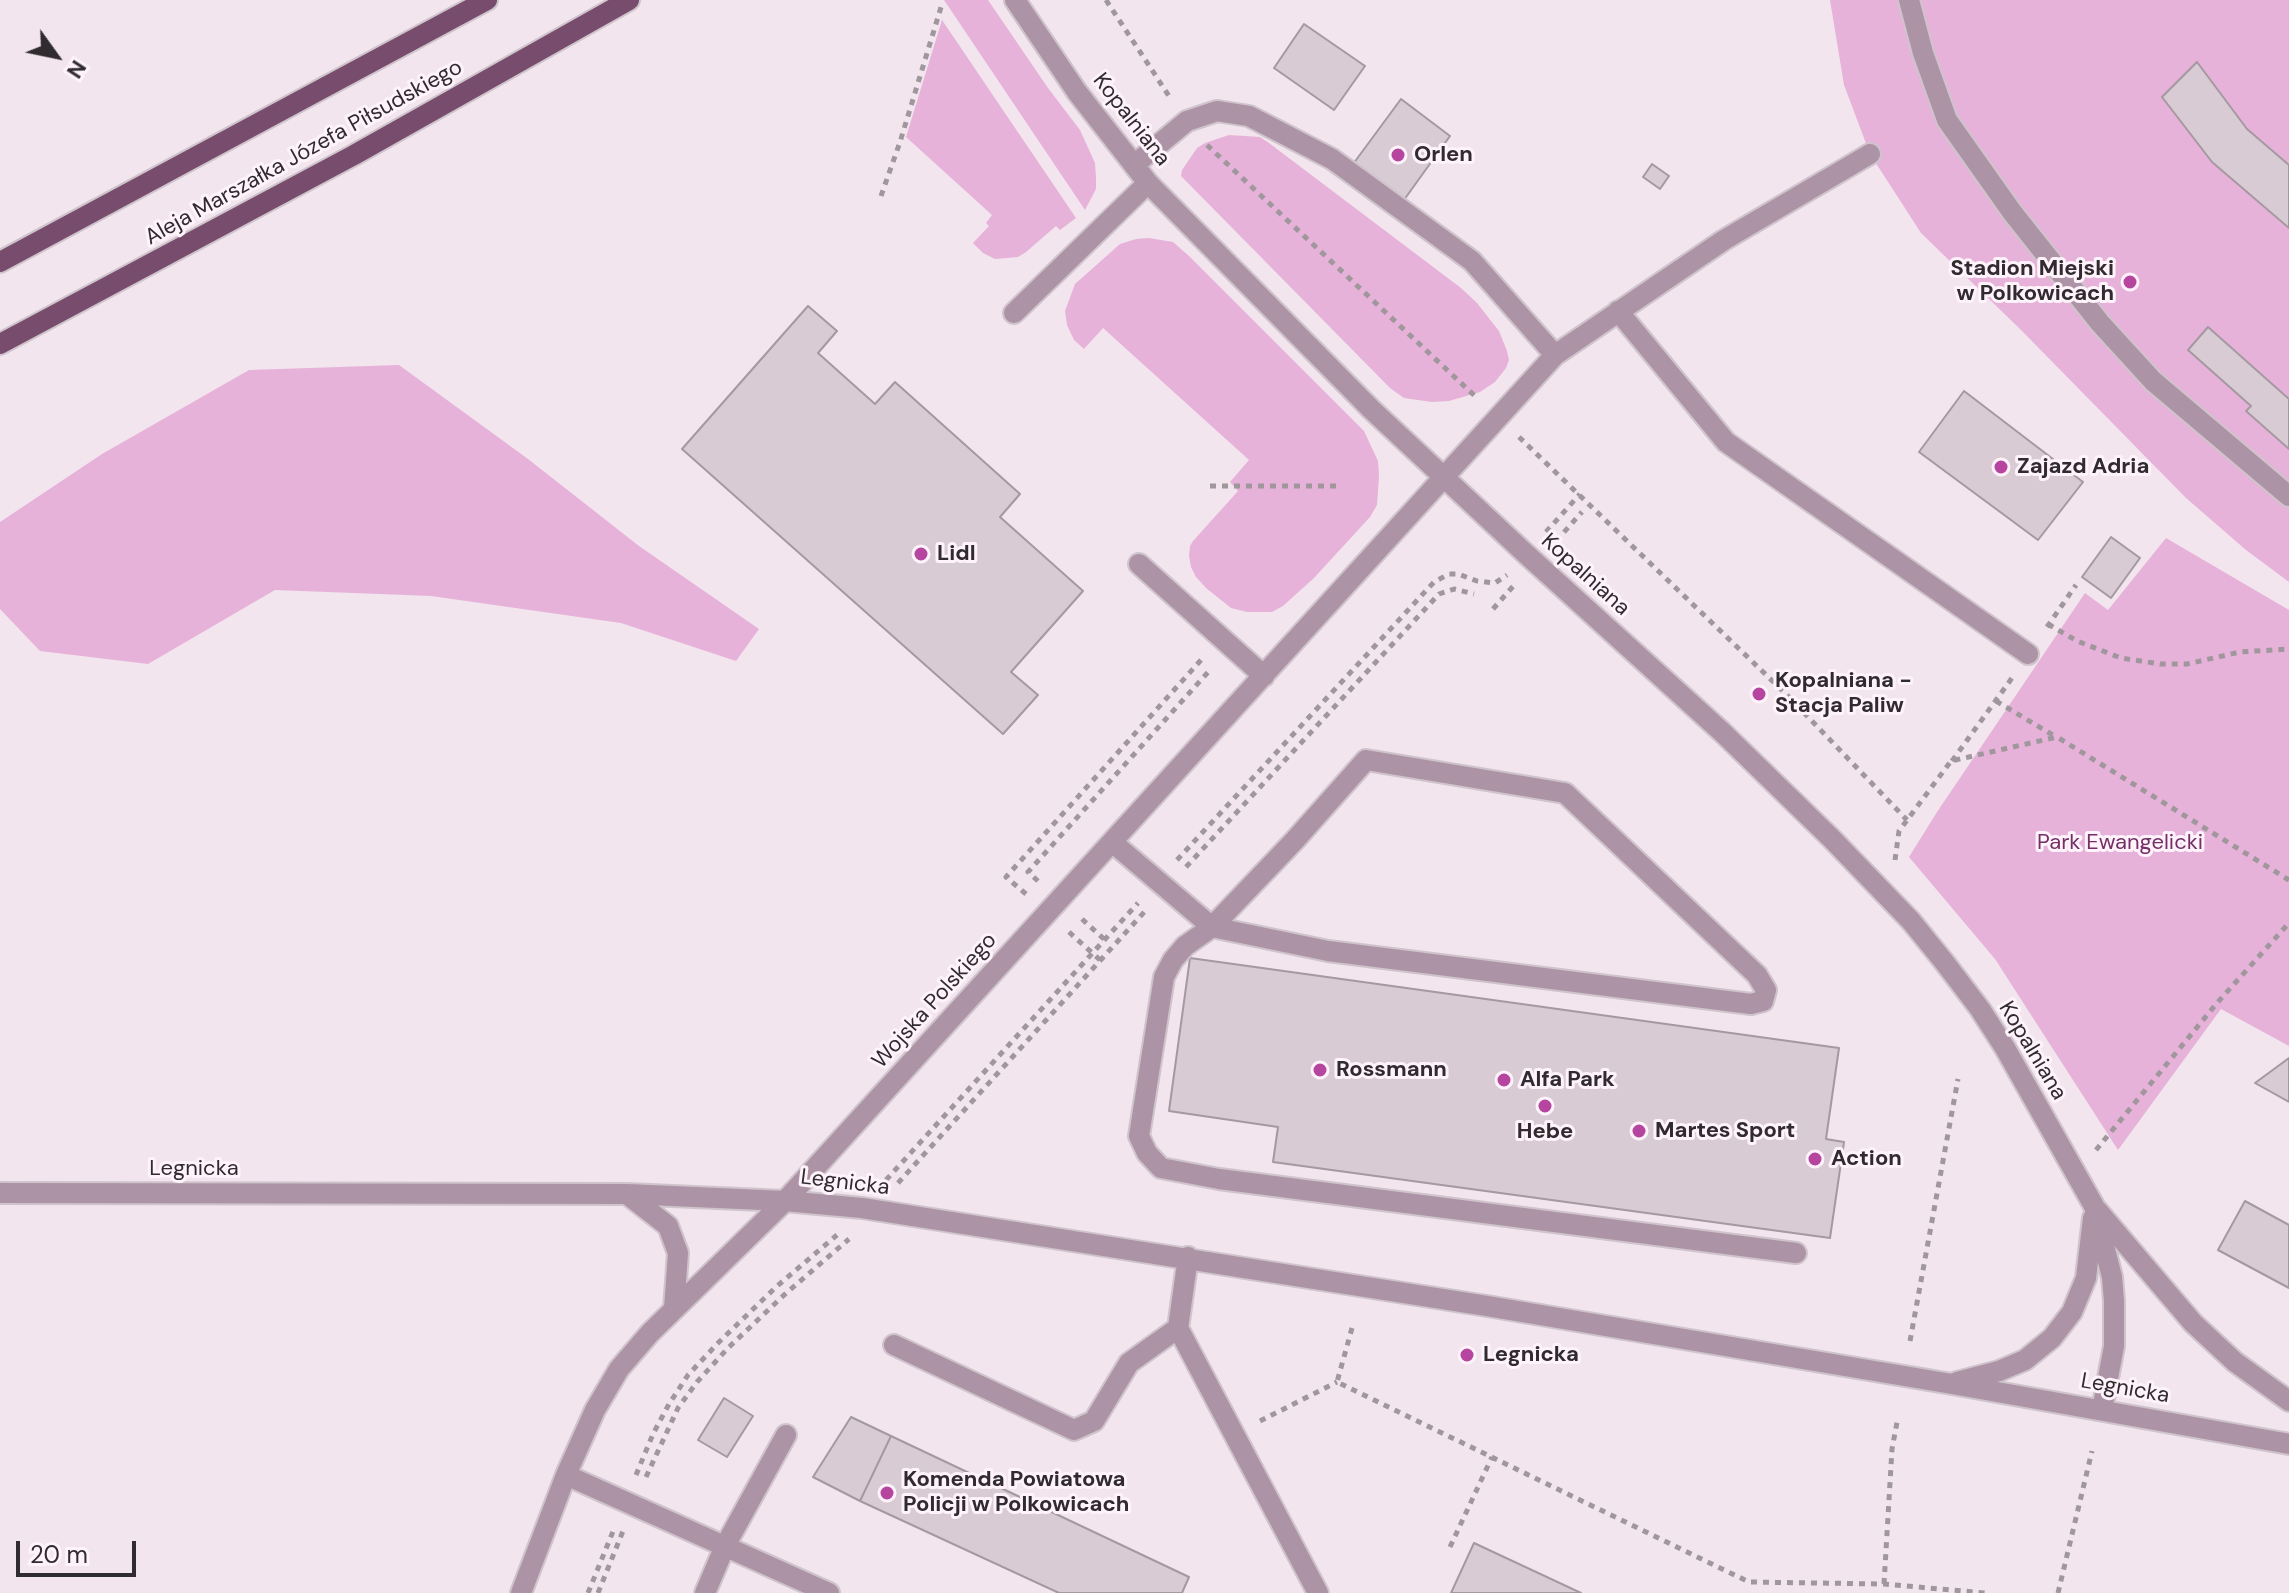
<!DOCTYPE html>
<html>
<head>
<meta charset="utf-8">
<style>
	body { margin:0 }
	#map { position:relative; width:2289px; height:1593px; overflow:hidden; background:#f2e5ee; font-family:"DM Sans",sans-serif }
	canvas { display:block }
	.north { position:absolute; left:16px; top:16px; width:80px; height:80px; -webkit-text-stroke:6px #fef3fb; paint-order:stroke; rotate:123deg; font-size:22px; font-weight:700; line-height:32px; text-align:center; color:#302b2e }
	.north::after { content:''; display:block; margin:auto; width:28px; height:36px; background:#302b2e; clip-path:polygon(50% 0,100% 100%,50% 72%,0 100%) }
	.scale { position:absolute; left:16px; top:1541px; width:120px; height:36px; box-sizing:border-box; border:4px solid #302b2e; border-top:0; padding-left:10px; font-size:24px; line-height:28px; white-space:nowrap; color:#302b2e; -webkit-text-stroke:6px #fef3fb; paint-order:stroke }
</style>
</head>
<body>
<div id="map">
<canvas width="2289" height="1593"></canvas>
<div class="north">N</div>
<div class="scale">20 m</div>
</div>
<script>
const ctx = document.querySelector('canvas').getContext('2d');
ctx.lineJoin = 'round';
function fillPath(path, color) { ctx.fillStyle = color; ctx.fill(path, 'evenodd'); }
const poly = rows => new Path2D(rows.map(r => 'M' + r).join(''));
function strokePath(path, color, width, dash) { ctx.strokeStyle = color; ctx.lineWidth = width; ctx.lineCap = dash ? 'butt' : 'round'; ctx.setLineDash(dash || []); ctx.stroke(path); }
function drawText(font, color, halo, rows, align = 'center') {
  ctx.font = font + ' "DM Sans",sans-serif'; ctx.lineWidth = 6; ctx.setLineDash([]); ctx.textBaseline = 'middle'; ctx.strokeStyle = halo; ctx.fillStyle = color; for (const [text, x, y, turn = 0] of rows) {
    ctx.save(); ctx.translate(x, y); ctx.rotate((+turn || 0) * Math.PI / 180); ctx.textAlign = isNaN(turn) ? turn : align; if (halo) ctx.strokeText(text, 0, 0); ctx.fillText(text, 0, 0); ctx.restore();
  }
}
const green = poly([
	[944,0,988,0,1048,88,1080,130,1095,163,1096,178,1096,189,1085,210],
	[1830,0,2289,0,2289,582,2246,550,2186,498,2021,330,1921,233,1870,154,1844,85],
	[942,20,1076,218,1060,230,1056,226,1026,252,1018,257,995,259,983,253,973,243,989,226,986,223,992,215,906,137],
	[1229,135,1260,137,1269,143,1461,288,1477,303,1499,331,1507,351,1509,360,1506,368,1495,382,1480,392,1449,401,1432,402,1404,398,1390,388,1181,176,1182,170,1197,148,1205,143],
	[1149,238,1173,242,1189,256,1364,431,1378,461,1379,476,1377,505,1370,517,1314,578,1283,606,1272,612,1247,612,1231,608,1206,588,1196,577,1191,567,1189,556,1190,546,1193,541,1238,491,1230,482,1249,460,1103,328,1084,349,1074,340,1067,325,1065,311,1075,284,1120,244,1136,239],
	[399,365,528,459,639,546,759,629,736,661,621,623,431,596,275,590,148,664,40,651,0,609,0,522,102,454,249,370],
	[2166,538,2289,610,2289,1046,2221,1009,2118,1150,1995,959,1909,857,1937,812,2085,593,2108,610]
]);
const building = poly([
	[1304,24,1365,66,1334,110,1274,68,1304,24],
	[2197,62,2247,129,2289,165,2289,228,2212,162,2162,97,2197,62],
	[1401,99,1450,136,1396,211,1345,175,1401,99],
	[1652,164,1669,176,1660,189,1643,177,1652,164],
	[808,306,837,331,818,353,875,404,895,382,1020,494,1000,517,1083,591,1011,672,1038,695,1003,734,682,449,808,306],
	[2208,327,2289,399,2289,449,2246,411,2251,406,2188,350,2208,327],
	[1964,391,2083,482,2038,540,1919,452,1964,391],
	[2111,537,2140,558,2111,598,2082,577,2111,537],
	[1190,958,1839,1048,1826,1139,1844,1142,1830,1238,1273,1162,1278,1127,1169,1111,1190,958],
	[2289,1058,2289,1102,2255,1083,2289,1058],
	[2245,1201,2289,1225,2289,1288,2218,1250,2245,1201],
	[724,1398,753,1416,727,1457,698,1440,724,1398],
	[851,1417,891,1436,860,1501,813,1477,851,1417],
	[891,1436,1189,1577,1182,1593,1059,1593,860,1501,891,1436],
	[1474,1543,1581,1593,1451,1593,1474,1543]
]);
const path = poly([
	[1106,0,1169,96],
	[1207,145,1477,398],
	[881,196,900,142,942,4],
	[1519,437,1786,694,1907,820],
	[1210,486,1339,486],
	[1546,532,1580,494],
	[1556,541,1582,512],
	[1493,609,1516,583],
	[2048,624,2077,641,2121,658,2160,664,2187,664,2240,652,2289,649],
	[2047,627,2076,585],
	[1996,701,2056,737],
	[1952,761,2012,678],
	[1177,860,1434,582,1449,574,1458,574,1477,581,1495,583,1507,575],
	[1895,860,1899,831,1951,761,2057,737,2289,880],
	[1186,867,1439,594,1454,589,1474,594],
	[1038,881,1028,872,1210,670],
	[1026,894,1006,877,1201,660],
	[1082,919,1105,940],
	[1069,932,1100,960],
	[2096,1150,2217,1003,2289,923],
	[886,1180,1138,903],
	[898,1183,1147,909],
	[1352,1328,1337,1382,1749,1582,1884,1584,1985,1593],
	[1910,1341,1958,1079],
	[1260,1421,1337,1382],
	[636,1475,653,1434,669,1404,688,1375,719,1342,776,1287,837,1235],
	[646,1477,678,1408,697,1382,728,1348,784,1295,849,1239],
	[1450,1547,1492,1457],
	[1884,1584,1892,1449,1898,1417],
	[588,1593,614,1529],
	[598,1593,623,1531],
	[2058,1593,2092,1451]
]);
const minor = poly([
	[1015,0,1077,92,1148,183,1371,409,1526,554,1722,732,1832,839,1911,921,1945,963,1980,1009,2005,1048,2094,1206,2112,1277,2114,1301,2114,1346,2102,1410],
	[1909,0,1923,53,1947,120,2012,212,2100,323,2153,381,2289,496],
	[1134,165,1187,121,1217,111,1249,116,1332,159,1472,261,1555,355],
	[1618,311,1726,442,2028,654],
	[1014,313,1148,183],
	[1139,564,1264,676],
	[1112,842,1212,927,1328,951,1751,1004,1763,1001,1766,990,1757,975,1565,793,1366,760,1295,840,1212,927,1185,946,1173,960,1164,977,1139,1136,1147,1153,1161,1168,1219,1179,1796,1253],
	[0,1193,627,1194,785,1201,862,1208,1487,1306,1952,1384,2289,1444],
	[627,1194,668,1226,678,1253,674,1309],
	[2097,1210,2193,1323,2235,1362,2289,1401],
	[1188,1257,1178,1328,1318,1593],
	[894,1345,1074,1430,1094,1421,1129,1363,1178,1328],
	[1957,1382,1999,1371,2025,1360,2052,1338,2072,1312,2086,1278,2093,1218],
	[566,1475,829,1593],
	[521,1593,566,1475,595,1410,619,1369,650,1333,785,1201,1555,355,1724,240,1870,154],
	[705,1593,725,1546,786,1435]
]);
const major = poly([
	[0,262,487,0],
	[0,344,354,155,629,0]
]);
const markers = [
	[1398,155,8,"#b645a0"],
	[2130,282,8,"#b645a0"],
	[2001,467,8,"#b645a0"],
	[921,554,8,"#b645a0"],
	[1759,694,8,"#b645a0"],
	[1320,1070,8,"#b645a0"],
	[1504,1080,8,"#b645a0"],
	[1545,1106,8,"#b645a0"],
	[1639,1131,8,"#b645a0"],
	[1815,1159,8,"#b645a0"],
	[1467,1355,8,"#b645a0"],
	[887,1493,8,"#b645a0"]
];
const streetNames = [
	["Kopalniana",1131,120,52],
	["Aleja Marszałka Józefa Piłsudskiego",304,153,-29],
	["Kopalniana",1585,575,42],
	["Wojska Polskiego",935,1001,-48],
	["Kopalniana",2032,1051,59],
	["Legnicka",194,1169],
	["Legnicka",845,1183,7],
	["Legnicka",2125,1389,10]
];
const poiNames = [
	["Orlen",1414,155],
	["Stadion Miejski",2114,269,"right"],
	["w Polkowicach",2114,294,"right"],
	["Zajazd Adria",2017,467],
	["Lidl",937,554],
	["Kopalniana -",1775,681],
	["Stacja Paliw",1775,706],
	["Rossmann",1336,1070],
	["Alfa Park",1520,1080],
	["Martes Sport",1655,1131],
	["Hebe",1545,1132,"center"],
	["Action",1831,1159],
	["Legnicka",1483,1355],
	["Komenda Powiatowa",903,1480],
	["Policji w Polkowicach",903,1505]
];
const parkNames = [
	["Park Ewangelicki",2120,843]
];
fillPath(green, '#e7b2d9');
fillPath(building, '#d8cbd4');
strokePath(building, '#a599a1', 2);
strokePath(minor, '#cfc4cb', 24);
strokePath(major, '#cfc4cb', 24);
strokePath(path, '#a0979d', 5, [6, 6]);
strokePath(minor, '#ad93a6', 20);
strokePath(major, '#784c6d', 20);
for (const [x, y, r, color] of markers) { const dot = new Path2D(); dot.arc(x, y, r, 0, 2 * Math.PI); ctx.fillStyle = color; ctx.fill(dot); strokePath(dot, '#fef3fb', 3); }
drawText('22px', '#302b2e', '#fef3fb', streetNames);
drawText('bold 22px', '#302b2e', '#fef3fb', poiNames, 'left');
drawText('22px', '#743066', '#fef3fb', parkNames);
</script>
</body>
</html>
